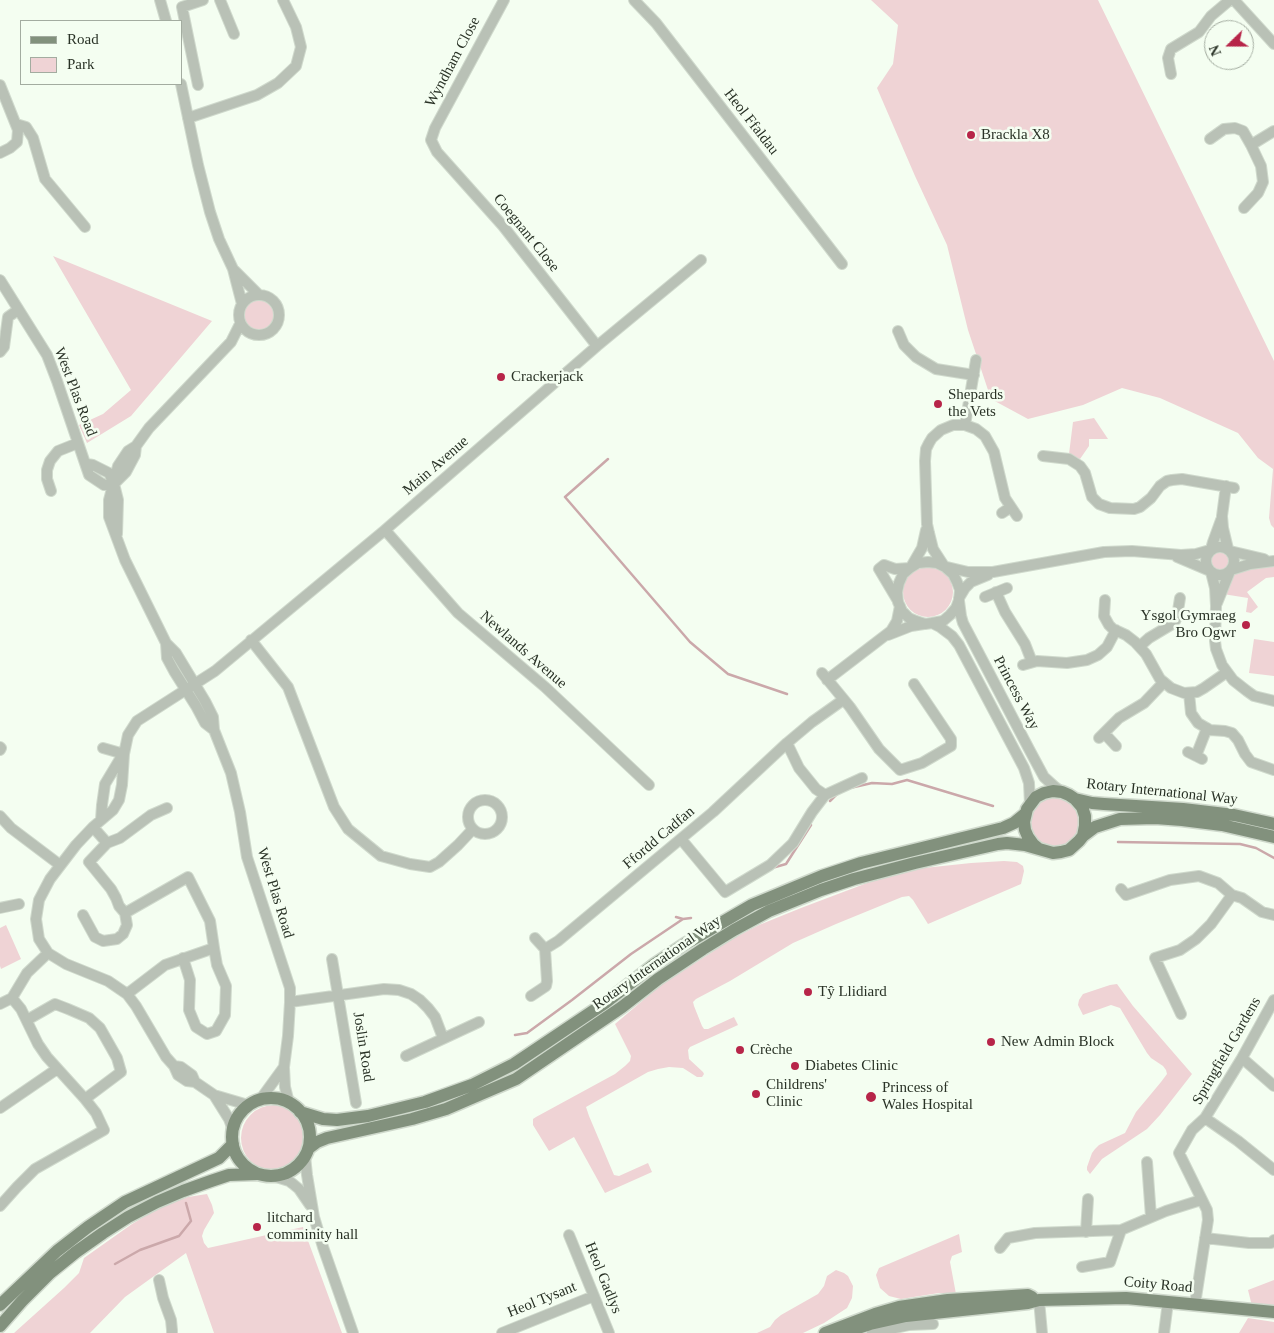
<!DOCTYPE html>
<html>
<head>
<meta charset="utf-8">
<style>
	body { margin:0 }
	#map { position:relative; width:1274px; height:1333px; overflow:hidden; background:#f4fef1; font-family:Georgia,serif }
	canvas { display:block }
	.legend { position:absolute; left:20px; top:20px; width:162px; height:65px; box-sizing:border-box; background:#f4fef1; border:1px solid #a3aca0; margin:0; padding:6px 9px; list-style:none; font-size:15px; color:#293226 }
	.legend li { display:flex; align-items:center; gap:10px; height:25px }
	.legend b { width:25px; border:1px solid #a3aca0 }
	.north { position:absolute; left:1204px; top:20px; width:50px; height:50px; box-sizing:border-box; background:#f4fef1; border:1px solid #a3aca0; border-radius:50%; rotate:248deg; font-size:14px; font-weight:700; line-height:20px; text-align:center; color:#293226 }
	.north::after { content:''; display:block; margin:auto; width:18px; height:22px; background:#b72549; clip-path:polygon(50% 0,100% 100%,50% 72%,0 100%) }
</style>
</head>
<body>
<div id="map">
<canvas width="1274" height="1333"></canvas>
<ul class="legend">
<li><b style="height:6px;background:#82917d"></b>Road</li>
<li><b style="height:14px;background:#efd3d5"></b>Park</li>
</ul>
<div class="north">N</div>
</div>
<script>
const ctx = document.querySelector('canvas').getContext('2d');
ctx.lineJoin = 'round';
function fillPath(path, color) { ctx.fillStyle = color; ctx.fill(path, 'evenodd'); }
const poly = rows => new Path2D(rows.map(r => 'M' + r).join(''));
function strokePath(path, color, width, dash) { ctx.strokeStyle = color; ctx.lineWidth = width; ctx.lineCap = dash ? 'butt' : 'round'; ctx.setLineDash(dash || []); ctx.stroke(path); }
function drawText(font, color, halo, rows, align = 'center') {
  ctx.font = font + ' Georgia,serif'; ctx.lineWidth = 5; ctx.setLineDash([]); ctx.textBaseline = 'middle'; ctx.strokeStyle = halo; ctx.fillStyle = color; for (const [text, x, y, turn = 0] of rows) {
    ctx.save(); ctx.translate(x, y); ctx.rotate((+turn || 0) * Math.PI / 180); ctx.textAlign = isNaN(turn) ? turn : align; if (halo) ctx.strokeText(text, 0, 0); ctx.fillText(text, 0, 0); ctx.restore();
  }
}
const green = poly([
	[871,0,1098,0,1274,361,1274,528,1271,525,1269,518,1273,469,1258,458,1238,433,1160,398,1122,388,1083,405,1028,419,991,399,968,330,947,245,915,176,877,88,893,64,898,25],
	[53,256,212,321,131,416,87,443,79,425,103,414,131,390],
	'242 316a16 16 0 1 1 32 0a16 16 0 1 1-32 0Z',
	[1094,418,1108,439,1089,439,1089,446,1080,459,1069,454,1073,422],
	'1211 561a9 9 0 1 1 18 0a9 9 0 1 1-18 0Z',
	[1274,566,1274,577,1266,578,1247,592,1258,607,1251,613,1246,612,1248,598,1223,594,1231,577,1237,572,1252,567],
	'903 592a25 25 0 1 1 50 0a25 25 0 1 1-50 0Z',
	[1254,639,1274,642,1274,676,1249,673],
	'1030 822a25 25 0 1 1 50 0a25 25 0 1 1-50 0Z',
	[1004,861,1017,862,1023,866,1024,871,1021,884,928,924,913,900,909,896,902,897,836,924,793,943,730,981,696,999,693,1002,694,1006,702,1026,704,1029,708,1029,734,1017,738,1025,690,1047,688,1050,689,1059,703,1072,704,1074,702,1077,697,1077,683,1068,669,1067,658,1069,648,1072,586,1107,589,1116,614,1175,619,1176,648,1163,652,1172,605,1193,574,1137,549,1151,533,1125,533,1119,536,1117,615,1074,625,1066,630,1061,631,1056,615,1024,661,985,734,938,759,925,801,908,867,883,905,871,924,868,971,863],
	[6,925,21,959,1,969,0,966,0,928],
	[1117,984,1133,1006,1192,1074,1160,1115,1147,1129,1102,1159,1090,1174,1087,1170,1087,1167,1092,1153,1095,1149,1099,1145,1125,1133,1136,1112,1161,1082,1167,1074,1166,1070,1163,1066,1151,1058,1147,1053,1120,1008,1111,1005,1083,1015,1078,1005,1079,1000,1083,994,1110,985],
	'241 1138a33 33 0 1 1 66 0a33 33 0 1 1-66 0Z',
	[207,1194,212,1205,214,1213,204,1230,202,1236,204,1243,208,1248,303,1227,342,1333,214,1333,186,1253,125,1297,90,1333,14,1333,64,1288,79,1273,84,1258,132,1224,161,1207,188,1197],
	[959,1234,962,1252,952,1256,950,1262,956,1294,939,1293,901,1299,889,1296,880,1288,876,1275,879,1268],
	[836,1270,844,1273,848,1276,853,1286,852,1298,847,1308,824,1323,803,1333,757,1333,770,1327,775,1320,781,1315,818,1294,824,1286,827,1276],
	[1274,1280,1274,1312,1253,1310,1248,1290],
	[1248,1318,1274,1322,1274,1333,1239,1333]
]);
const stream = poly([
	[608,459,565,497,690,642,728,674,787,694],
	[850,788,872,783,892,784,907,780,993,806],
	[830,801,838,793],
	[1118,842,1240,844,1256,848,1274,858],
	[772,868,786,864,811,825],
	[676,917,683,919,691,918],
	[515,1035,527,1033,572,1000,631,954,683,919],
	[115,1264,140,1250,179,1236,191,1221,186,1203]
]);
const minor = poly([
	[160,0,166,21],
	[220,0,234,34],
	[504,0,435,128,431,140,437,152,503,226,597,346],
	[634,0,656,23,842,264],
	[1234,0,1274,44],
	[1171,74,1168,58,1171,49,1199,32,1211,16,1230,0],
	[181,84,198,165,210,212,219,239,233,269,242,304],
	[0,85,18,130,17,142,10,148,0,153],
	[198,85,182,7,203,0],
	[188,118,257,95,278,83,296,66,301,47,296,27,283,0],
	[16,124,26,127,33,138,45,179,85,227],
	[1210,139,1224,129,1235,128,1243,131,1251,145],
	[1244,208,1258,193,1263,182,1261,166,1251,145,1274,131],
	[233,269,259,295],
	[0,280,47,355,57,381,89,475,104,485,114,484],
	'239 315a20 20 0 1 1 40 0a20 20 0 1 1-40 0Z',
	[240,324,231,342,149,428,136,446,128,451,118,466,109,500,109,517,125,560,166,643,176,653,205,701,213,717,214,730,231,773,240,812,247,857,290,988,290,1002,288,1036,284,1067,285,1087,289,1103],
	[898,331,904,345,916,357,936,369,974,375],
	[0,352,4,347,8,317,18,310],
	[965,425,976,360],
	[1043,456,1069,459,1080,466,1085,473,1092,497,1099,504,1110,508,1134,509,1140,507,1151,498,1160,486,1167,481,1172,480,1182,479,1234,488],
	[87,464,93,465,109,473,114,484,118,500,117,534],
	[114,484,126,472,135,455,136,446],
	[1226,486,1222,516,1223,528,1228,549],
	[51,491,47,479,47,470,50,461,58,451,78,443],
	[1002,513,1011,507],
	[385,530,458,613,545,687,649,785],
	'1206 561a14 14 0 1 1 28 0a14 14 0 1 1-28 0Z',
	[1211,549,1213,542,1221,520],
	[1230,551,1264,559],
	[1177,557,1210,571],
	[944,566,933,549,929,533,927,524,925,461,926,449,929,443,932,438,941,430,953,425,965,425,976,429,985,436,994,452,1005,498,1017,516],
	[911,567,922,548,926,530],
	[947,567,968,572,993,572,1104,552,1132,551,1181,555,1196,554,1210,550],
	[1231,570,1250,564,1274,561],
	[1211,572,1215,588,1216,606,1215,641,1216,649,1222,665,1233,680,1247,691,1254,696,1274,701],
	[996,592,1005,612,1025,644,1032,662],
	[985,597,1007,588],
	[959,598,965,588,971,582,988,575],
	[1105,600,1104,616,1109,625,1113,629,1126,635,1135,642,1146,654,1160,679,1171,688,1184,693,1197,692,1204,688,1227,672],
	[898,601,879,569,884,565,895,569,910,568],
	[959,601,961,616,963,623,1029,749,1044,777,1055,787,1062,792],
	[1217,603,1230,571],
	[932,623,943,621,950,615,956,608,959,600,960,590,957,582,953,574,945,567,937,563,928,562,918,563,910,568,903,574,899,583,897,592,898,602,902,611,909,618,916,621,925,624,932,623,940,627,952,636,959,645,1024,768,1029,783,1030,804],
	[888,635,911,626,924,624],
	[251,640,288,687,334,807,348,829,381,856,410,864,430,867,439,862,458,845,473,829],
	[166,643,167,658,174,671,196,706,205,723,214,730],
	[1140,646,1149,638,1174,623,1177,617,1180,598],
	[1023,665,1037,661,1067,663,1087,660,1098,655,1107,647,1116,630],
	[822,673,850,707,879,749,900,770,922,763,951,746,951,739,914,684],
	[827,680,891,631,897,621,900,606],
	[1189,693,1191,713,1198,723,1210,730,1225,731,1232,733,1238,740,1245,754,1251,762,1274,770],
	[843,700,812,722,787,743,799,768,816,789,825,795,862,778],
	[1104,733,1116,746],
	[1099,738,1119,718,1144,703,1164,682],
	[0,747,1,748,0,750],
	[103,748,124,754],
	[1188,752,1202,759],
	[1196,756,1207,728],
	'468 817a17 17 0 1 1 34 0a17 17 0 1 1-34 0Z',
	[0,816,11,828,60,865],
	[101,820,102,805,105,784,123,754],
	[93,827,107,843],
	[681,839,725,892,770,865,793,843,812,812,825,795],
	[1121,889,1126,895,1170,880,1199,876,1218,883,1232,895,1211,924,1196,939,1180,950,1155,958,1181,1014],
	[1232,895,1242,898,1262,912,1274,915],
	[0,908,19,904],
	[125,913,188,877,210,921,214,948,165,965,127,994],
	[83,915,95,937,103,941,117,939,123,934,127,925,125,913,119,906,116,898,111,889,89,862,107,843,120,838,151,815,167,808],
	[535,938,545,949],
	[183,958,190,980,189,1010,196,1027,207,1034,216,1031,225,1015,226,986,217,965,214,948],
	[332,959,356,1103],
	[531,996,546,986,547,981,545,949,558,941,713,812,787,743],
	[290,1002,384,989,399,990,411,994,420,1000,428,1008,435,1017,443,1038],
	[0,1004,12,998,27,973,48,953],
	[27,1020,55,1004,68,1009,89,1018,100,1028,117,1058,121,1072,85,1099],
	[406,1056,479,1022],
	[1242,1058,1274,1086],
	[174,1066,181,1067,192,1075,195,1082],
	[214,1095,229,1119,233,1130],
	[260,1100,284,1067],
	[248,1105,214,1095,195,1082,187,1081,178,1075,174,1066,166,1057,136,1006,127,994,108,981,66,964,48,953,39,939,36,919,39,900,50,879,76,845,93,827,113,810,119,800,122,785,124,754,128,735,137,721,215,671,385,530,597,346,701,260],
	[0,1108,57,1069],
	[1205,1118,1242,1058,1274,1000],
	[305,1156,307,1175,314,1217,323,1247,353,1333],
	[1147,1162,1151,1217],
	[273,1176,289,1181,293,1184,299,1189,310,1205],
	[0,1206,17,1187,35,1169,104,1130,96,1113,85,1099,47,1057,38,1044,21,1009,12,998],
	[1086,1232,1088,1199],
	[569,1235,609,1333],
	[1205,1238,1249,1243,1271,1243,1274,1240],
	[1000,1248,1008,1238,1035,1233,1121,1230,1166,1211,1201,1200],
	[1082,1267,1110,1262,1121,1230],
	[159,1280,163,1298,171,1320,172,1330,172,1333],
	[1039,1300,1042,1333],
	[1195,1304,1208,1220,1207,1210,1179,1153,1192,1130,1205,1118,1238,1141,1274,1170],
	[502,1333,594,1296],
	[872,1333,909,1325,933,1324],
	[1164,1333,1168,1302]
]);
const major = poly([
	[1075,799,1092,803,1104,804,1183,809,1234,815,1274,824],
	[1083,836,1095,827,1120,819,1155,818,1182,820,1222,825,1274,837],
	'232 1137a39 39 0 1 1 78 0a39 39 0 1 1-78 0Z',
	[300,1112,323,1119,337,1120,368,1116,425,1102,472,1085,514,1064,605,1003,655,964,685,944,752,905,822,876,861,863,1003,828,1014,823,1025,814],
	[309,1148,317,1142,327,1138,412,1119,446,1109,516,1079,622,1007,658,979,703,949,734,930,769,911,821,890,854,879,915,863,998,844,1007,843,1025,845,1053,853,1061,852,1069,850,1079,841,1083,836,1085,826,1085,816,1082,807,1075,799,1069,795,1062,792,1053,791,1044,793,1036,797,1027,809,1024,822,1025,830,1028,837,1033,844,1039,849],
	[0,1305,57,1251,88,1227,125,1202,219,1158,233,1144],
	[0,1326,22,1301,50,1273,76,1252,103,1233,128,1217,157,1202,183,1191,211,1181,229,1175,257,1174],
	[825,1333,875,1314,899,1307,948,1300,1028,1295,1032,1297],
	[843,1333,870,1324,906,1316,1028,1303,1039,1300,1126,1298,1274,1312]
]);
const markers = [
	[971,135,5,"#b72549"],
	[501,377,5,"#b72549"],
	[938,404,5,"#b72549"],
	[1246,625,5,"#b72549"],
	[808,992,5,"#b72549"],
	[991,1042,5,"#b72549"],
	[740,1050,5,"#b72549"],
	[795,1066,5,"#b72549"],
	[756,1094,5,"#b72549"],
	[871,1097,6,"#b72549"],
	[257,1227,5,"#b72549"]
];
const streetNames = [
	["Wyndham Close",453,62,-62],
	["Heol Ffaldau",751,122,52],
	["Coegnant Close",526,233,51],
	["West Plas Road",75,392,69],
	["Main Avenue",436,466,-41],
	["Newlands Avenue",523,650,41],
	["Princess Way",1016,693,62],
	["Rotary International Way",1162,792,6],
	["Ffordd Cadfan",659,838,-40],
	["West Plas Road",275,893,73],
	["Rotary International Way",657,963,-35],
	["Joslin Road",363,1047,81],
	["Springfield Gardens",1227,1051,-60],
	["Heol Gadlys",603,1278,68],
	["Coity Road",1158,1285,5],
	["Heol Tysant",542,1300,-22]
];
const poiNames = [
	["Brackla X8",981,135],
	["Crackerjack",511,377],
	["Shepards",948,395],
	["the Vets",948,412],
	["Ysgol Gymraeg",1236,616,"right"],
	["Bro Ogwr",1236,633,"right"],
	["Tŷ Llidiard",818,992],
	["New Admin Block",1001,1042],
	["Crèche",750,1050],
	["Diabetes Clinic",805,1066],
	["Childrens'",766,1085],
	["Clinic",766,1102],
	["Princess of",882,1088],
	["Wales Hospital",882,1105],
	["litchard",267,1218],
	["comminity hall",267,1235]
];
fillPath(green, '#efd3d5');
strokePath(stream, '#cba8aa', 2.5);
strokePath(minor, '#cfd9cc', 12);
strokePath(major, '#cfd9cc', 15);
strokePath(minor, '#b9c1b6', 10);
strokePath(major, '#82917d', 12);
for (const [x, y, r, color] of markers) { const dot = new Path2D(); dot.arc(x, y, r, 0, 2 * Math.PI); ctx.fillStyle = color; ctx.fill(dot); strokePath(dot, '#f4fef1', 2); }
drawText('15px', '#293226', '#f4fef1', streetNames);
drawText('15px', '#293226', '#f4fef1', poiNames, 'left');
</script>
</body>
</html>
